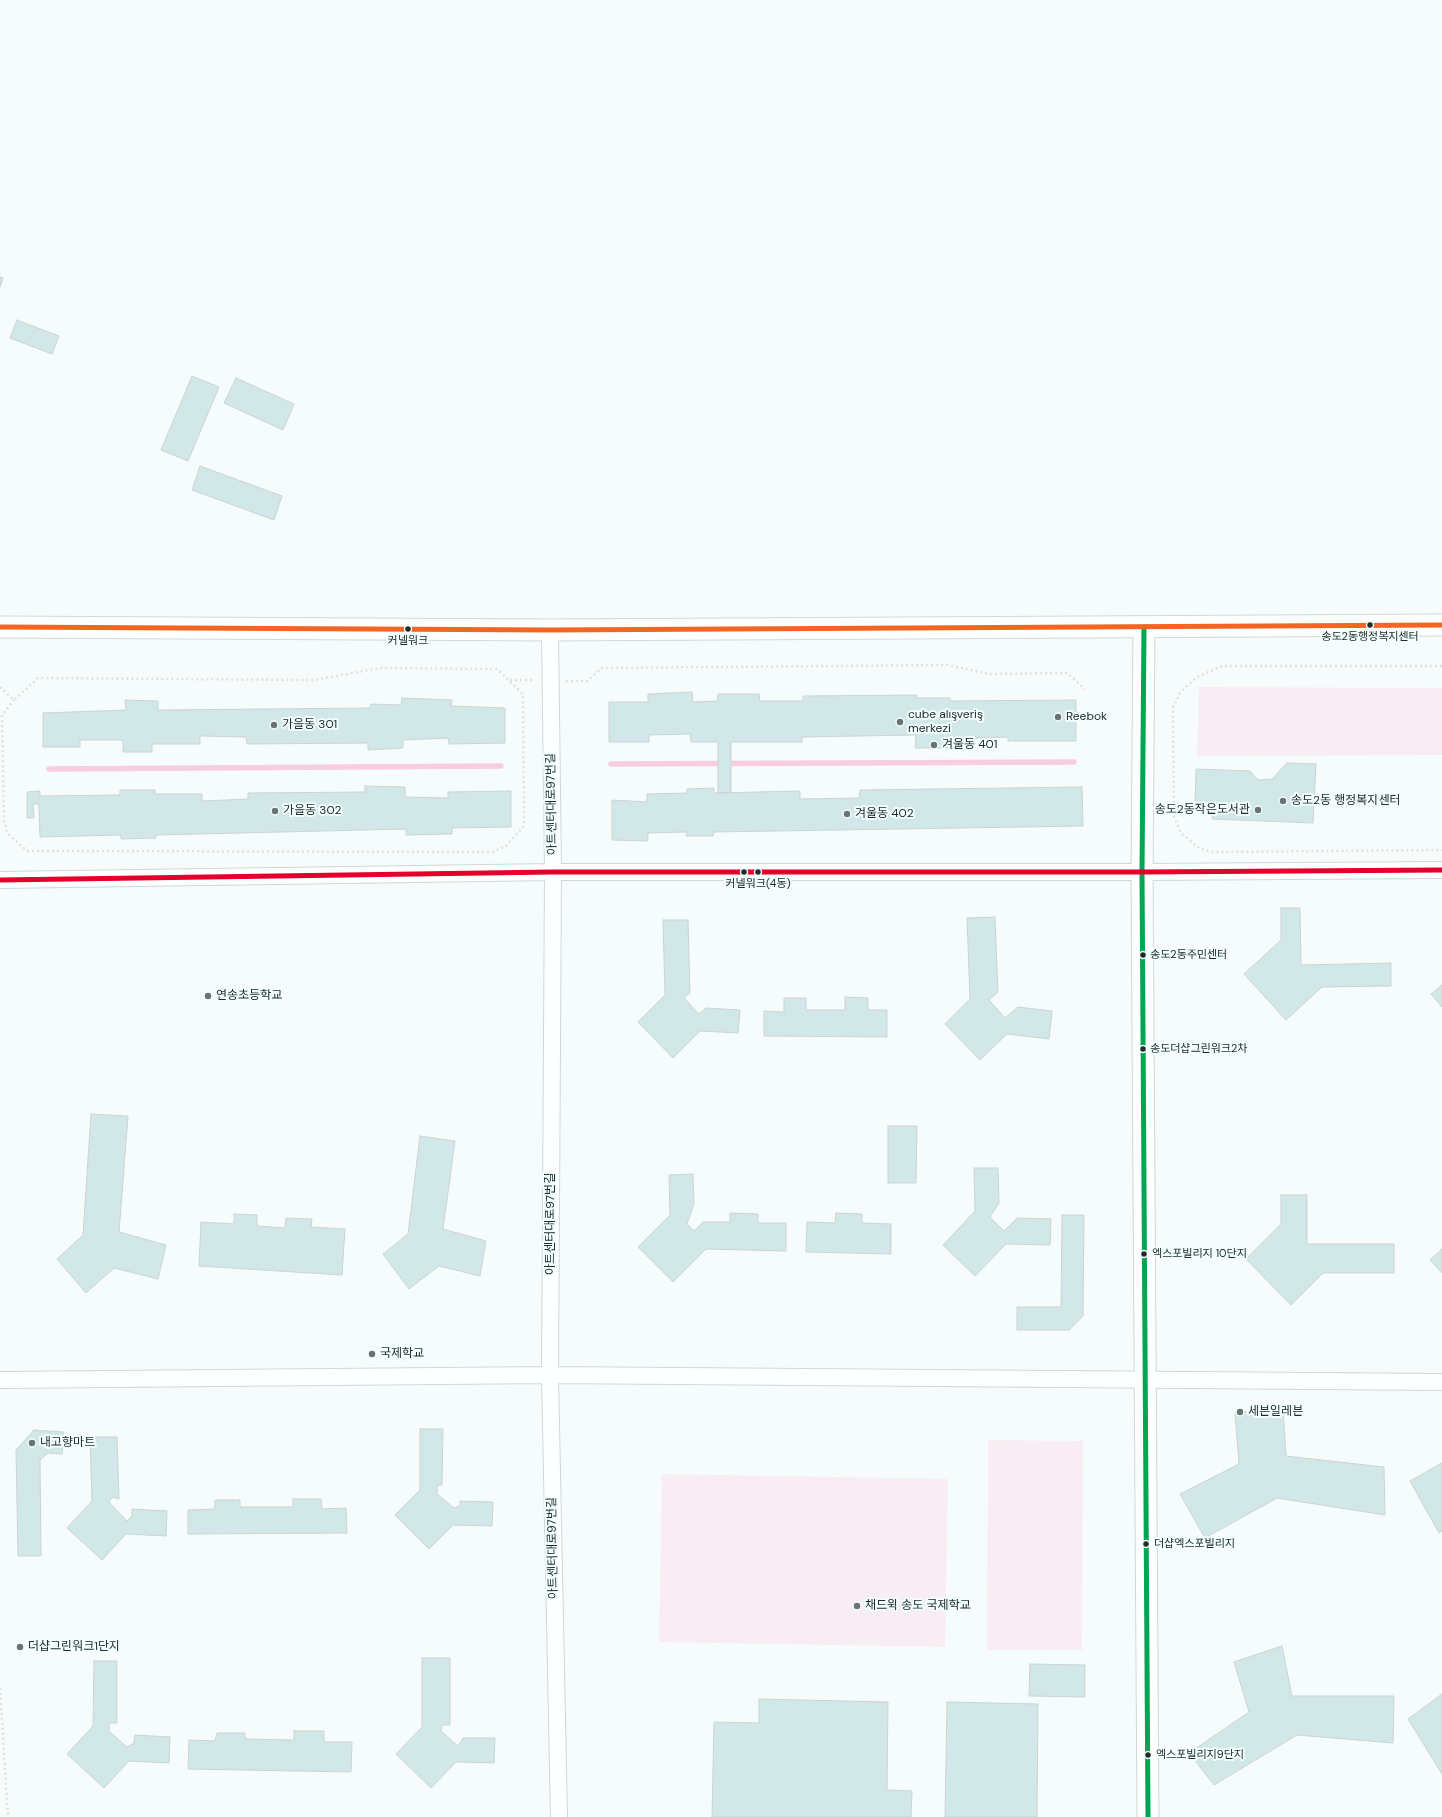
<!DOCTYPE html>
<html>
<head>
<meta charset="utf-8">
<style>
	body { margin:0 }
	canvas { display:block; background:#f6fcfc }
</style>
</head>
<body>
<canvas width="1442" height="1817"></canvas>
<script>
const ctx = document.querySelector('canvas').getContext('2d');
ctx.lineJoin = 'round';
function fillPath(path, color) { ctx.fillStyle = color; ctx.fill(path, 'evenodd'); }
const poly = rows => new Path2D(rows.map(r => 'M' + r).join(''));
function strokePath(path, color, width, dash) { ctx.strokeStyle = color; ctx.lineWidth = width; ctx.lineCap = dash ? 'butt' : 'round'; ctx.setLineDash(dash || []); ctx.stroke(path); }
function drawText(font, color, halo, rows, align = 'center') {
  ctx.font = font + ' "DM Sans","Noto Sans KR",sans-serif'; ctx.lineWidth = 4; ctx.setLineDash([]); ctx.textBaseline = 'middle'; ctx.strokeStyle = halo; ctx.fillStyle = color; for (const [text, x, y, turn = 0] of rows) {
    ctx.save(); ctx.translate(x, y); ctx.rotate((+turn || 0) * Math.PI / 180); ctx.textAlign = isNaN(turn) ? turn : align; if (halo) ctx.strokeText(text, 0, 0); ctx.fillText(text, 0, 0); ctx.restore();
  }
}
const green = poly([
	[1199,687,1442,688,1442,755,1197,756],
	[988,1440,1083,1441,1082,1650,987,1650],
	[662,1474,948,1479,945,1647,659,1642]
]);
const stream = poly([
	[611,764,1074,762],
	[49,769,501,766]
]);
const building = poly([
	[0,277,3,278,0,287,0,277],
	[17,320,59,336,52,354,10,338,17,320],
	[192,376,219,387,188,461,161,450,192,376],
	[236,378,294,404,283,430,224,403,236,378],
	[200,466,282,496,274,520,192,490,200,466],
	[692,692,693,702,717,701,718,694,759,694,760,701,803,701,803,696,917,695,917,698,950,698,950,701,1076,700,1076,741,1008,741,1008,737,951,739,952,748,915,748,916,735,802,737,802,742,731,742,731,792,718,793,718,742,691,742,690,734,649,735,649,742,609,742,609,702,648,702,648,694,692,692],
	[402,698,452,700,451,706,505,708,505,743,449,744,448,738,403,740,403,748,368,750,368,743,247,744,246,737,200,736,200,744,152,744,152,752,123,752,123,740,80,740,80,747,43,747,43,713,126,710,125,700,158,701,158,710,370,708,371,704,401,705,402,698],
	[1287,763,1316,764,1313,823,1212,819,1212,806,1195,806,1196,769,1250,771,1258,780,1272,779,1287,763],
	[365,786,405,787,405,797,448,798,448,792,511,791,511,827,452,828,452,834,406,835,406,829,156,835,156,838,121,839,121,835,40,837,39,804,33,804,34,818,27,818,27,792,40,791,40,796,120,795,120,790,155,790,155,794,202,794,202,801,248,799,248,793,365,792,365,786],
	[1082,787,1083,826,714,832,713,836,686,836,687,832,648,833,648,841,612,840,612,800,647,802,647,794,687,793,687,789,714,788,714,793,800,791,800,799,859,798,860,790,1082,787],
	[1281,908,1300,908,1301,965,1391,963,1391,986,1322,987,1286,1020,1244,974,1281,940,1281,908],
	[995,917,998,992,989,1000,1005,1018,1018,1007,1052,1011,1049,1039,1007,1034,980,1060,945,1024,970,999,967,918,995,917],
	[663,920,688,920,690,993,684,998,699,1014,706,1008,740,1010,738,1033,700,1031,673,1058,638,1022,665,995,663,920],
	[1442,985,1442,1007,1431,994,1442,985],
	[845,997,868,998,868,1010,887,1010,887,1037,764,1036,764,1011,784,1012,784,998,806,998,806,1010,845,1010,845,997],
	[91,1114,128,1116,119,1232,166,1245,158,1279,114,1268,86,1293,57,1259,83,1235,91,1114],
	[888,1126,917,1126,916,1183,888,1183,888,1126],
	[420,1136,455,1141,443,1229,486,1241,480,1276,439,1266,409,1289,383,1254,408,1234,420,1136],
	[974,1168,998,1168,999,1203,990,1217,1004,1231,1017,1218,1051,1219,1050,1245,1006,1244,975,1276,943,1245,975,1211,974,1168],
	[693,1174,694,1204,687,1224,694,1231,703,1222,730,1222,730,1213,758,1214,758,1223,786,1223,786,1251,706,1249,673,1282,638,1247,670,1215,669,1175,693,1174],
	[1281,1195,1307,1195,1307,1244,1394,1244,1394,1273,1323,1273,1291,1305,1246,1259,1281,1224,1281,1195],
	[836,1213,862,1214,862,1223,891,1224,891,1254,806,1252,807,1222,835,1223,836,1213],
	[234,1214,257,1215,257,1226,285,1228,286,1218,312,1219,311,1227,345,1229,342,1275,199,1266,201,1222,234,1224,234,1214],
	[1062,1215,1084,1215,1083,1316,1069,1330,1017,1330,1017,1307,1061,1307,1062,1215],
	[1442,1249,1442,1273,1430,1260,1442,1249],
	[1283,1407,1286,1456,1384,1467,1385,1515,1277,1498,1205,1538,1180,1494,1239,1464,1235,1413,1283,1407],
	[420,1429,443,1429,442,1485,437,1485,437,1494,454,1508,460,1506,460,1501,493,1502,492,1526,453,1525,429,1549,395,1515,420,1490,420,1429],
	[34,1430,64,1432,62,1454,48,1453,40,1460,41,1556,18,1556,16,1450,34,1430],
	[90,1437,117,1437,119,1499,112,1497,109,1502,127,1521,132,1516,132,1509,167,1511,166,1536,126,1534,102,1560,67,1528,92,1501,90,1437],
	[1442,1463,1442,1531,1439,1533,1410,1481,1442,1463],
	[293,1499,321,1499,322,1509,346,1508,347,1533,188,1534,188,1510,215,1509,215,1500,240,1500,240,1507,293,1507,293,1499],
	[1282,1646,1292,1696,1394,1696,1393,1743,1297,1735,1214,1785,1189,1753,1249,1712,1234,1662,1282,1646],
	[422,1658,450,1658,450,1725,442,1725,441,1731,458,1746,463,1738,495,1738,494,1763,456,1762,431,1788,396,1754,422,1727,422,1658],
	[94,1661,117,1661,117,1723,109,1723,109,1731,127,1747,134,1743,135,1735,170,1737,169,1763,129,1761,104,1788,67,1754,93,1726,94,1661],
	[1030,1664,1085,1665,1085,1697,1029,1696,1030,1664],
	[1442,1694,1442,1774,1408,1719,1442,1694],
	[759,1699,888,1702,887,1790,912,1791,911,1817,712,1817,714,1722,759,1723,759,1699],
	[947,1702,1038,1704,1037,1817,945,1817,947,1702],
	[294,1731,324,1731,324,1742,352,1742,351,1772,188,1769,189,1740,215,1741,217,1733,245,1733,245,1739,294,1740,294,1731]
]);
const path = poly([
	[1442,666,1222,666,1199,676,1189,684,1180,693,1173,708,1174,817,1181,833,1199,848,1213,852,1442,850],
	[510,680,535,680],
	[566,681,587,681,602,668,948,665,989,674,1067,673,1085,689],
	[0,687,14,700,38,678,313,680,381,668,497,669,523,694,524,826,506,846,493,852,27,851,7,833,4,819,2,715,14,700],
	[0,1688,8,1817]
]);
const minor = poly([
	[550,630,553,872,550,1375,559,1817],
	[0,880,553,872,1142,872,1442,870],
	[0,1380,550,1375,1442,1382]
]);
const tertiary = poly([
	[0,627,550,630,1442,625],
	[1144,627,1142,872,1148,1817]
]);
const bus1 = poly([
	[1144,627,1142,872,1148,1817]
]);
const bus2 = poly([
	[0,627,550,630,1442,625]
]);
const bus3 = poly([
	[0,880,553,872,1142,872,1442,870]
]);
const markers = [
	[1370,625,3.5,"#202b2c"],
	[408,629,3.5,"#202b2c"],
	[1058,717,4,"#6b7475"],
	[900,722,4,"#6b7475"],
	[274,725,4,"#6b7475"],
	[934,745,4,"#6b7475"],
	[1283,801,4,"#6b7475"],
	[1258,810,4,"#6b7475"],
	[275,811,4,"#6b7475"],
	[847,814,4,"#6b7475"],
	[744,872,3.5,"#202b2c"],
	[758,872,3.5,"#202b2c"],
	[1143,955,3.5,"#202b2c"],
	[208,996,4,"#6b7475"],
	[1143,1049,3.5,"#202b2c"],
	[1144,1254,3.5,"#202b2c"],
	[372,1354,4,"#6b7475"],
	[1240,1412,4,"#6b7475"],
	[32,1443,4,"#6b7475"],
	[1146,1544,3.5,"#202b2c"],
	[857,1606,4,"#6b7475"],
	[20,1647,4,"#6b7475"],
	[1148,1755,3.5,"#202b2c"]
];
const busNames = [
	["송도2동행정복지센터",1370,637,"center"],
	["커넬워크",408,641,"center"],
	["커넬워크(4동)",758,884,"center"],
	["송도2동주민센터",1150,955],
	["송도더샵그린워크2차",1150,1049],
	["엑스포빌리지 10단지",1152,1254],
	["더샵엑스포빌리지",1154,1544],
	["엑스포빌리지9단지",1156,1755]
];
const poiNames = [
	["cube alışveriş",908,715],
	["merkezi",908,729],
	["Reebok",1066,717],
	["가을동 301",282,725],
	["겨울동 401",942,745],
	["송도2동 행정복지센터",1291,801],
	["송도2동작은도서관",1250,810,"right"],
	["가을동 302",283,811],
	["겨울동 402",855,814],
	["연송초등학교",216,996],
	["국제학교",380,1354],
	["세븐일레븐",1248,1412],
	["내고향마트",40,1443],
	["채드윅 송도 국제학교",865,1606],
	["더샵그린워크1단지",28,1647]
];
const streetNames = [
	["아트센터대로97번길",552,804,-91],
	["아트센터대로97번길",551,1224,-90],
	["아트센터대로97번길",553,1548,-91]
];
fillPath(green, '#f8edf2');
strokePath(stream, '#f7cede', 5.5);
fillPath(building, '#d2e7e8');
strokePath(building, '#cbd3d3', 1);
strokePath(minor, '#cfd7d8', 18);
strokePath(tertiary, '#cfd7d8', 23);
strokePath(path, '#dfe1e1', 2.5, [2, 3]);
strokePath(minor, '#feffff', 16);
strokePath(tertiary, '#feffff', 21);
strokePath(bus1, '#00a651', 5);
strokePath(bus2, '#f26522', 5);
strokePath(bus3, '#e4002b', 5);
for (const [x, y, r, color] of markers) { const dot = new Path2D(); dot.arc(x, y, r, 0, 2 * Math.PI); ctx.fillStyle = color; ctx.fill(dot); strokePath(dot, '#f3feff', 1.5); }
drawText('11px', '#202b2c', '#f3feff', busNames, 'left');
drawText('12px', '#202b2c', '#f3feff', poiNames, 'left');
drawText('12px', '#202b2c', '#f3feff', streetNames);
</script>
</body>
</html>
